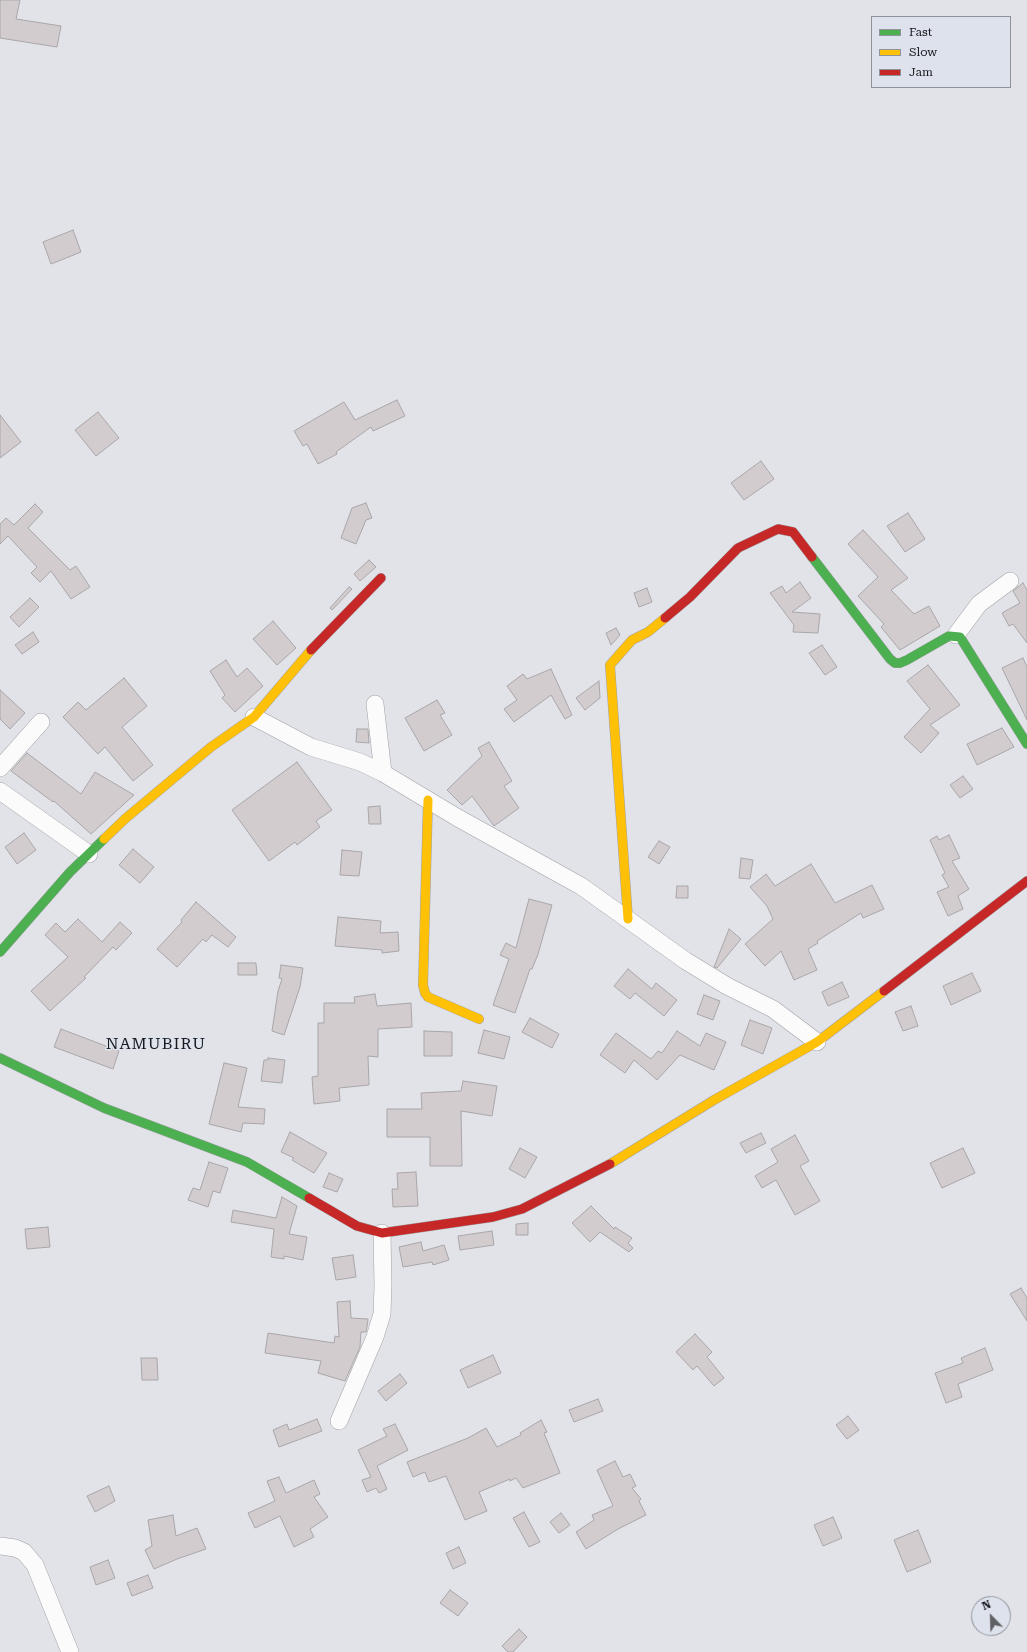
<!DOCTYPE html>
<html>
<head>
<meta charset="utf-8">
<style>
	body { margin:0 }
	#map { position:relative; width:1027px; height:1652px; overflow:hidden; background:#e2e3e8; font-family:"Roboto Serif",serif }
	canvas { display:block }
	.legend { position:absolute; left:871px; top:16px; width:140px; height:72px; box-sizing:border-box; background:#dee2ec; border:1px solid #8f9299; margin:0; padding:5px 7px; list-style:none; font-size:12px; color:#18191d }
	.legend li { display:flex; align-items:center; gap:8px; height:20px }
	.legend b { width:20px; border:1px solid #8f9299 }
	.north { position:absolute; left:971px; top:1596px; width:40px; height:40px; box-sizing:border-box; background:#dee2ec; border:1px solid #8f9299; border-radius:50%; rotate:337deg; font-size:11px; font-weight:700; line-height:16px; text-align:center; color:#18191d }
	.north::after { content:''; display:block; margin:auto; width:14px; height:18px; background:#5f6064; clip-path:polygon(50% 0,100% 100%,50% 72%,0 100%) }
</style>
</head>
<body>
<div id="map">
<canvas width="1027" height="1652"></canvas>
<ul class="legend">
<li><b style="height:5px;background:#4caf50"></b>Fast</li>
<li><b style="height:5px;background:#ffc107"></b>Slow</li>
<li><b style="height:5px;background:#c62828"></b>Jam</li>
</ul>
<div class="north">N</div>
</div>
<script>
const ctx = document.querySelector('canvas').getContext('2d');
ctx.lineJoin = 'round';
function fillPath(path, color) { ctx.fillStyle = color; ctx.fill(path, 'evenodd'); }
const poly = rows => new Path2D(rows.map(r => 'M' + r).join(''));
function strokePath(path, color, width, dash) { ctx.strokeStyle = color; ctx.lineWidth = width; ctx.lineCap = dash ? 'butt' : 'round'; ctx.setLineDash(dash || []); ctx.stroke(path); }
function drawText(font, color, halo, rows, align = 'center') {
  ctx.font = font + ' "Roboto Serif",serif'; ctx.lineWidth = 3; ctx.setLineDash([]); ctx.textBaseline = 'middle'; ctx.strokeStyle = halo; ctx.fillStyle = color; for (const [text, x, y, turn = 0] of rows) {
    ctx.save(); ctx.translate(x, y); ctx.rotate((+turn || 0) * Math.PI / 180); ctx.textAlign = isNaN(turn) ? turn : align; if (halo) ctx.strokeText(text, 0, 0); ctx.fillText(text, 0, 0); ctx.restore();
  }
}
const building = poly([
	[0,0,20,0,16,19,61,26,57,47,0,38,0,0],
	[73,230,81,252,51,264,43,242,73,230],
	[397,400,405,416,373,431,371,427,336,452,337,454,318,464,307,444,303,446,294,431,344,402,355,420,397,400],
	[98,412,119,438,96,456,75,430,98,412],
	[0,415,21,442,0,458,0,415],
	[761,461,774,479,744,500,731,483,761,461],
	[366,503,372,518,366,520,356,544,341,538,352,508,366,503],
	[35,504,43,512,28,528,70,570,76,566,90,587,71,599,51,571,40,582,31,573,37,567,8,536,0,544,0,524,6,518,14,525,35,504],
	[908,513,925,539,905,552,887,526,908,513],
	[863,530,908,578,891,590,914,614,929,606,940,626,900,650,881,627,884,624,858,596,878,577,848,544,863,530],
	[369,560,376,567,360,581,354,574,369,560],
	[800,582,811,598,792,612,820,614,818,633,793,632,794,625,770,593,782,586,786,593,800,582],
	[1023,583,1027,590,1027,643,1013,624,1009,626,1002,613,1020,603,1013,591,1023,583],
	[349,587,352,589,332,610,330,608,349,587],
	[647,588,652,602,639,607,634,593,647,588],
	[30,598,39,607,19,627,10,617,30,598],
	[273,621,296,648,277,665,253,639,273,621],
	[616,628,620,635,611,645,606,633,616,628],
	[33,632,39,642,22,654,15,645,33,632],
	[822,645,837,667,825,675,809,653,822,645],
	[1023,658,1027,667,1027,720,1002,668,1023,658],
	[226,660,237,677,247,668,263,686,235,712,222,698,225,695,210,671,226,660],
	[928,665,960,705,930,725,939,733,921,753,904,737,930,709,907,681,928,665],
	[551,669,572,715,565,719,551,695,514,722,504,709,517,700,507,686,523,674,527,679,551,669],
	[124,678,147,706,122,727,153,765,133,781,105,747,98,754,63,717,78,702,86,710,124,678],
	[599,681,600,698,585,710,576,698,599,681],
	[0,690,25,713,10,729,0,719,0,690],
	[437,700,445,713,440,715,452,735,424,751,405,718,437,700],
	[1002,728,1014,747,977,765,967,744,1002,728],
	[357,729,368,729,369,743,356,742,357,729],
	[489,742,512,781,504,786,519,808,494,826,472,796,462,805,447,790,482,756,478,748,489,742],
	[27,753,81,794,95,772,134,795,91,834,54,801,53,802,11,771,27,753],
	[297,762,332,810,316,821,320,827,297,845,295,842,269,861,232,810,297,762],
	[963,776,973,789,960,798,950,785,963,776],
	[380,806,381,824,369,824,368,807,380,806],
	[24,833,36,850,17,864,5,847,24,833],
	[949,835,960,858,952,861,969,889,958,896,963,909,948,916,937,892,949,887,942,875,945,873,930,840,937,836,939,840,949,835],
	[659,841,670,847,659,864,648,857,659,841],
	[133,849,154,867,140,883,119,865,133,849],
	[342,850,362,852,359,876,340,875,342,850],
	[741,858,753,860,750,879,739,878,741,858],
	[811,864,835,903,872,885,884,909,863,918,861,913,817,941,818,943,808,949,817,970,794,980,781,951,765,966,745,944,773,919,767,906,750,887,766,874,775,886,811,864],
	[677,886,688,886,688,898,676,898,677,886],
	[529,899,552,905,538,954,532,969,530,969,515,1013,493,1005,509,959,500,955,506,943,516,948,529,899],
	[196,902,236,937,228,947,212,935,206,942,203,939,177,967,157,949,182,922,181,920,196,902],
	[338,917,381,921,380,933,398,932,399,951,382,953,382,950,335,946,338,917],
	[78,919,102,942,120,922,132,933,116,950,113,947,84,977,86,978,50,1011,31,991,68,957,45,935,56,923,65,932,78,919],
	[729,929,741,939,717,968,714,967,729,929],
	[238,963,256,963,257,975,238,975,238,963],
	[281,965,303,968,300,987,284,1035,272,1031,278,991,282,979,279,978,281,965],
	[628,969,652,989,656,983,677,1000,664,1016,635,993,630,999,614,986,628,969],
	[972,973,981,991,951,1005,943,986,972,973],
	[842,982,849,997,828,1006,822,992,842,982],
	[375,994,377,1006,411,1003,412,1027,378,1029,378,1057,368,1056,369,1085,339,1088,340,1101,314,1104,312,1077,318,1076,318,1023,324,1023,324,1003,355,1003,354,997,375,994],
	[704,995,720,1001,713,1020,697,1014,704,995],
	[911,1006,918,1026,903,1031,895,1012,911,1006],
	[530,1018,559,1034,552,1048,522,1032,530,1018],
	[750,1020,772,1028,763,1054,741,1045,750,1020],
	[61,1029,119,1051,113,1069,54,1047,61,1029],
	[484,1030,510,1037,504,1059,478,1053,484,1030],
	[424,1031,452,1032,452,1056,424,1056,424,1031],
	[677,1031,700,1046,706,1033,726,1042,714,1070,680,1055,657,1080,634,1060,625,1073,600,1055,616,1033,651,1059,658,1051,662,1053,677,1031],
	[268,1058,285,1060,282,1083,261,1081,264,1060,268,1060,268,1058],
	[224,1063,247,1068,238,1107,265,1109,264,1124,243,1123,241,1132,209,1124,224,1063],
	[463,1081,497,1086,492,1116,461,1111,462,1166,430,1166,430,1137,387,1137,387,1109,422,1109,421,1093,461,1091,463,1081],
	[290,1132,327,1153,314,1173,292,1160,294,1158,281,1152,290,1132],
	[761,1133,766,1143,746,1153,740,1143,761,1133],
	[795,1135,809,1161,800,1166,820,1201,795,1215,776,1180,762,1188,755,1176,778,1162,771,1149,795,1135],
	[520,1148,537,1157,525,1178,509,1169,520,1148],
	[963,1148,975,1173,942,1188,930,1163,963,1148],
	[209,1162,228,1168,220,1193,213,1191,208,1207,188,1200,193,1188,200,1190,209,1162],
	[416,1172,418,1206,393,1207,392,1189,398,1189,397,1173,416,1172],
	[329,1173,343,1179,337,1192,323,1187,329,1173],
	[282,1197,297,1206,289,1234,307,1237,303,1260,284,1256,284,1259,271,1257,274,1229,231,1222,233,1210,276,1218,282,1197],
	[591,1206,614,1229,615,1227,632,1238,628,1243,633,1248,629,1252,600,1232,590,1242,572,1223,591,1206],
	[528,1223,528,1235,516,1235,516,1224,528,1223],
	[48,1227,50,1247,27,1249,25,1229,48,1227],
	[492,1231,494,1245,460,1250,458,1236,492,1231],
	[421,1242,423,1251,444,1245,449,1260,433,1265,432,1262,403,1267,399,1247,421,1242],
	[353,1255,356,1277,336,1280,332,1258,353,1255],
	[1021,1288,1027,1298,1027,1321,1010,1294,1021,1288],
	[350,1301,351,1318,368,1319,367,1327,366,1332,361,1332,360,1347,345,1381,318,1373,321,1361,265,1353,268,1333,334,1343,335,1336,339,1337,337,1302,350,1301],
	[695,1334,712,1352,707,1357,724,1378,714,1386,697,1366,693,1370,676,1352,695,1334],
	[985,1348,993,1370,958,1384,962,1397,946,1403,935,1373,963,1363,961,1358,985,1348],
	[493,1355,501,1373,468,1388,460,1370,493,1355],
	[141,1358,157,1358,158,1380,142,1380,141,1358],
	[400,1374,407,1383,386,1401,378,1391,400,1374],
	[598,1399,603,1411,574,1422,569,1410,598,1399],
	[848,1416,859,1430,847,1439,836,1425,848,1416],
	[317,1419,322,1431,279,1447,273,1430,287,1424,289,1430,317,1419],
	[541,1420,547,1432,544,1433,560,1473,523,1488,516,1478,510,1481,510,1479,479,1492,487,1511,465,1520,446,1476,429,1482,425,1472,413,1477,407,1462,468,1438,486,1428,497,1447,521,1435,520,1433,541,1420],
	[395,1424,408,1450,377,1466,387,1489,379,1493,376,1488,367,1492,362,1480,371,1477,358,1450,387,1436,383,1429,395,1424],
	[615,1461,623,1477,630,1474,636,1486,632,1488,641,1499,639,1501,646,1515,618,1529,586,1549,576,1532,594,1520,592,1515,613,1506,597,1470,615,1461],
	[279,1477,286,1493,314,1480,320,1494,314,1497,328,1517,310,1529,314,1537,294,1547,280,1516,255,1528,248,1513,275,1501,267,1481,279,1477],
	[109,1486,115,1501,95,1512,87,1496,109,1486],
	[524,1512,540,1542,529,1547,513,1518,524,1512],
	[561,1513,570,1525,559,1533,550,1522,561,1513],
	[173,1515,176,1536,197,1528,206,1549,177,1559,154,1569,145,1550,152,1546,148,1520,173,1515],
	[833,1517,842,1538,823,1546,814,1525,833,1517],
	[918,1530,931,1562,907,1572,894,1540,918,1530],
	[459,1547,466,1563,453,1569,446,1553,459,1547],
	[108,1560,115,1578,96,1585,90,1567,108,1560],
	[148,1575,153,1588,132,1596,127,1583,148,1575],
	[450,1590,468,1603,458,1616,440,1603,450,1590],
	[519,1629,527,1637,513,1652,508,1652,502,1646,519,1629]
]);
const street = poly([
	[956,635,979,604,1010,581],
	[375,704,383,773],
	[254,717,311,747,360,762,383,773,458,818,581,886,686,961,727,986,773,1009,817,1042],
	[0,768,41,722],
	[0,791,89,854],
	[339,1421,375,1337,382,1314,383,1285,382,1233],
	[0,1546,15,1548,24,1552,35,1565,70,1652]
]);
const fast = poly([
	[812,557,890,659,895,663,900,663,907,660,949,636,960,637,1027,744],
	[0,952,70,872,104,839],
	[0,1058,104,1108,247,1162,309,1198]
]);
const slow = poly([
	[428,800,423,985,425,993,428,997,479,1019],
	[104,839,126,818,211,747,254,717,311,650],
	[628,919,610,665,632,640,648,632,665,618],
	[610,1164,714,1100,817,1042,884,991]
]);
const jam = poly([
	[665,618,690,597,738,548,778,529,793,532,812,557],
	[311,650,381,578],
	[884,991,1027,881],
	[309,1198,357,1226,382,1233,493,1217,522,1209,610,1164]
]);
const quarterNames = [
	["NAMUBIRU",156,1044]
];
fillPath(building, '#d3ccce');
strokePath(building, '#a8a6a9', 1);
strokePath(street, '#9fa0a4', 18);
strokePath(fast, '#9fa0a4', 10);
strokePath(slow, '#9fa0a4', 10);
strokePath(jam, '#9fa0a4', 10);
strokePath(street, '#fbfbfc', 17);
strokePath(fast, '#4caf50', 9);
strokePath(slow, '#ffc107', 9);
strokePath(jam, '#c62828', 9);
ctx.letterSpacing = '1px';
drawText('16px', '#18191d', '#dee2ec', quarterNames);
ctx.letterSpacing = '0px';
</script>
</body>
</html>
